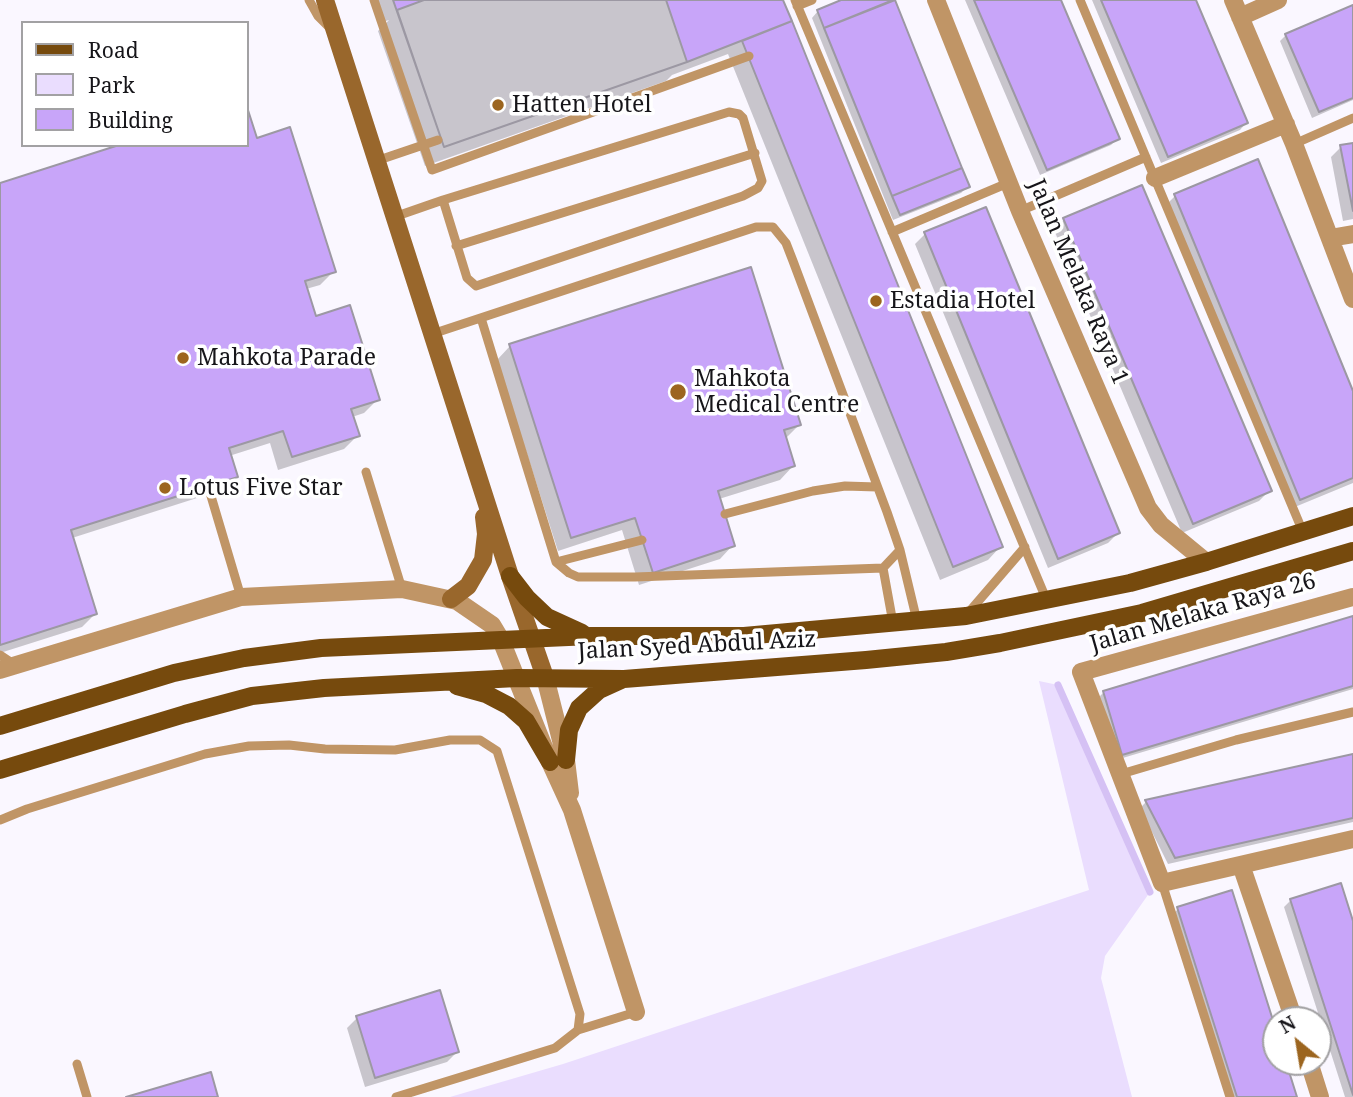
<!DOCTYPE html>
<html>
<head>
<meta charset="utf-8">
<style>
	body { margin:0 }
	#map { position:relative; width:1353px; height:1097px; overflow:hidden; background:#faf7ff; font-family:"Noto Serif",serif }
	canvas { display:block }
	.legend { position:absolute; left:21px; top:21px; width:228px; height:126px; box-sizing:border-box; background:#fff; border:2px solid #a2a1a3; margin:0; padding:9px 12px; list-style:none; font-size:21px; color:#161519 }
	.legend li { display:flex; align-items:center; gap:14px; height:35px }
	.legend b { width:35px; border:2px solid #a2a1a3 }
	.north { position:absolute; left:1262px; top:1006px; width:70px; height:70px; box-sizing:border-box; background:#fff; border:2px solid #a2a1a3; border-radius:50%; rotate:330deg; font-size:19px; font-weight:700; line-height:28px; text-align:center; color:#161519 }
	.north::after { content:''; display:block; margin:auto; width:24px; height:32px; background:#9c651f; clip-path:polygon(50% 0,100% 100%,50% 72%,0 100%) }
</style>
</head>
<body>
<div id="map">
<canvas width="1353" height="1097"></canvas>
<ul class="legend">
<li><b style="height:9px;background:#764a0d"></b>Road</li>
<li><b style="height:19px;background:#eaddfe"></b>Park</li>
<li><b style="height:19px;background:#c8a5f9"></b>Building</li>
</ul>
<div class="north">N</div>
</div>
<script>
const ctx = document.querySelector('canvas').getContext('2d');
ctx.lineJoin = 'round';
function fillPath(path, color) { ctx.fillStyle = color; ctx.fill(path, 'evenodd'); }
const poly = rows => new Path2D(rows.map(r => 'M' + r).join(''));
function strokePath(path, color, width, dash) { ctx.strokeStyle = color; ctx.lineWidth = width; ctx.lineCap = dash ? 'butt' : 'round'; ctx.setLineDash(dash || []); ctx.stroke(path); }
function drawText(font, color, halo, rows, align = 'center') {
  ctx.font = font + ' "Noto Serif",serif'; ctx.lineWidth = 7; ctx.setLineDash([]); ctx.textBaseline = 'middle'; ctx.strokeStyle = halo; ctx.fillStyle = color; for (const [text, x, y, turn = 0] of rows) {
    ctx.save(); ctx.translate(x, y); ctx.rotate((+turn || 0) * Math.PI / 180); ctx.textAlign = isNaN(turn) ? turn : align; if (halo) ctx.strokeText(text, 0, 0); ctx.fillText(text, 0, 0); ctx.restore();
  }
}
const green = poly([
	[1039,681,1058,685,1150,892,1105,956,1101,978,1132,1097,450,1097,563,1064,1089,890]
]);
const shadow = poly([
	[375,0,781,0,1001,546,988,560,940,580,728,54,672,75,666,81,425,166,378,31,389,20,383,22],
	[846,0,893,0,968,186,961,193,893,220,812,18,818,11],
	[965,0,1059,0,1118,138,1111,145,1040,175],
	[1092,0,1195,0,1246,123,1240,130,1161,163],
	[1353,6,1353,100,1312,118,1280,41,1286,35],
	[247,113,255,140,334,271,320,285,306,289,315,319,378,399,364,413,352,417,358,435,344,449,278,470,270,443,229,456,236,477,222,490,72,538,95,614,82,627,0,653,0,185,247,145],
	[1353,145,1353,219,1343,221,1331,157,1341,147],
	[1175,196,1353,396,1353,483,1290,509,1165,206],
	[1064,220,1269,491,1259,501,1182,533,1054,230],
	[925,234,1118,533,1108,543,1048,568,915,244],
	[510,346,799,425,785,439,793,466,780,480,719,499,733,545,720,559,639,585,622,530,558,551,497,360],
	[1353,618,1353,689,1116,760,1097,699,1104,692],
	[1353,755,1353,822,1168,864,1140,808,1146,802],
	[1291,900,1353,927,1353,1097,1345,1097,1284,907],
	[1178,909,1276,1036,1276,1062,1284,1062,1295,1097,1229,1097,1172,915],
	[357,1018,457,1052,447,1062,365,1087,347,1028]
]);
const stream = poly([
	[1058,685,1150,892]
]);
const building = poly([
	[393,0,666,0,687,62,444,147,393,0],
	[424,0,666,0,687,62,444,147,397,10,424,0],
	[666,0,783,0,792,21,687,62,666,0],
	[841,0,893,0,824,28,817,10,841,0],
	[895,0,962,168,892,196,824,28,895,0],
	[974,0,1061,0,1120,139,1047,170,974,0],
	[1101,0,1196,0,1248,123,1168,157,1101,0],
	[1353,5,1353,98,1319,112,1285,34,1353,5],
	[792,21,1003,547,953,567,742,41,792,21],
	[247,107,257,138,290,127,336,272,305,281,316,316,350,305,380,400,351,409,360,436,292,457,283,431,229,448,238,477,71,530,97,614,0,645,0,183,119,145,247,145,247,107],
	[1353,143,1353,211,1340,145,1353,143],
	[1258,159,1353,391,1353,478,1300,500,1174,194,1258,159],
	[962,168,970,187,900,215,892,196,962,168],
	[1142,185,1272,491,1193,524,1063,218,1142,185],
	[986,207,1120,533,1058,559,924,232,986,207],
	[751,267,801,425,784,430,795,466,718,491,735,546,653,573,635,518,571,538,509,344,751,267],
	[1353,616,1353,686,1122,755,1103,691,1353,616],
	[1353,754,1353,818,1175,858,1145,800,1353,754],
	[1341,883,1353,921,1353,1095,1290,899,1341,883],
	[1232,890,1276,1030,1276,1062,1286,1062,1297,1097,1237,1097,1177,907,1232,890],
	[440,990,459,1052,375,1078,356,1016,440,990],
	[211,1072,218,1097,126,1097,211,1072]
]);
const lane = poly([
	[309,0,318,16,331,29],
	[374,0,432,170,749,56],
	[795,0,1047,601],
	[1080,0,1303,532],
	[797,6,812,0],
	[1294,144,1353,118],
	[376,161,438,140],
	[1020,211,1146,157],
	[394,217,443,200,729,112,739,114,743,118,762,181,758,188,743,196,476,286,467,278,443,200],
	[892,232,1008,183],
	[456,246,755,153],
	[481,318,556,562,569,573,578,577,635,577,883,568,900,550],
	[432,334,756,227,773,227,786,243,793,261,887,512,900,550,917,621],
	[366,472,402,589],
	[208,486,241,597],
	[725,514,813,491,845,486,877,487],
	[556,562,642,540],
	[883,568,893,623],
	[969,612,1025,547],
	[0,655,15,665],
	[1121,774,1236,740,1353,712],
	[0,820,27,809,205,754,249,746,289,745,325,749,395,750,450,740,480,740,497,751,580,1014,578,1030,555,1048,396,1097],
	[1162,883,1230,1097],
	[578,1030,636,1012],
	[77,1064,87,1097]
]);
const street = poly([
	[936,0,1020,211,1148,508,1161,525,1206,562],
	[1233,0,1294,144,1353,299],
	[1240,17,1278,0],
	[1155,178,1286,124],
	[1330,238,1353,234],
	[1353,597,1081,672,1162,883,1353,839],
	[0,670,241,597,402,589,457,601,492,625,501,640,550,762,572,810,636,1012],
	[545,677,566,760,570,793],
	[1241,865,1294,1020],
	[1309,1062,1320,1097]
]);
const secondary = poly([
	[325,0,510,576,545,677],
	[451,599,468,586,483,560,486,534,484,517]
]);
const primary = poly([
	[510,576,527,598,547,617,582,633],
	[457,686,486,694,509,706,526,721,550,762],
	[0,726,174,673,244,658,321,648,591,636,744,636,966,616,1130,583,1206,562,1353,516],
	[566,760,569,730,579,708,599,690,621,680],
	[0,770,185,714,252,696,324,688,517,678,624,679,866,660,946,652,1000,643,1142,613,1353,551]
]);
const markers = [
	[498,105,7,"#9c651f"],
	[876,301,7,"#9c651f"],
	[183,358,7,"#9c651f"],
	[678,392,9,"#9c651f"],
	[165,488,7,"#9c651f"]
];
const poiNames = [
	["Hatten Hotel",512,105],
	["Estadia Hotel",890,301],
	["Mahkota Parade",197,358],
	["Mahkota",694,379],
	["Medical Centre",694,405],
	["Lotus Five Star",179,488]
];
const streetNames = [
	["Jalan Melaka Raya 1",1078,282,67],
	["Jalan Melaka Raya 26",1203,613,-16],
	["Jalan Syed Abdul Aziz",697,646,-3]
];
fillPath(green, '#eaddfe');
fillPath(shadow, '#0003');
strokePath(stream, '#d5c1f4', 7);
fillPath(building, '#c8a5f9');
strokePath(building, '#9c98a3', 2);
strokePath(lane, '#c09566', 9);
strokePath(street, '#c09566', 18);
strokePath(secondary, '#99672c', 18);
strokePath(primary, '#764a0d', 18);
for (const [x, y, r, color] of markers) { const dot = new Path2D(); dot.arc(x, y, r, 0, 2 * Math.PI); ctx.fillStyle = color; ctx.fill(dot); strokePath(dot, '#fff', 2.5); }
drawText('23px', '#161519', '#fff', poiNames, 'left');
drawText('23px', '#161519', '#fff', streetNames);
</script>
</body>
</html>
